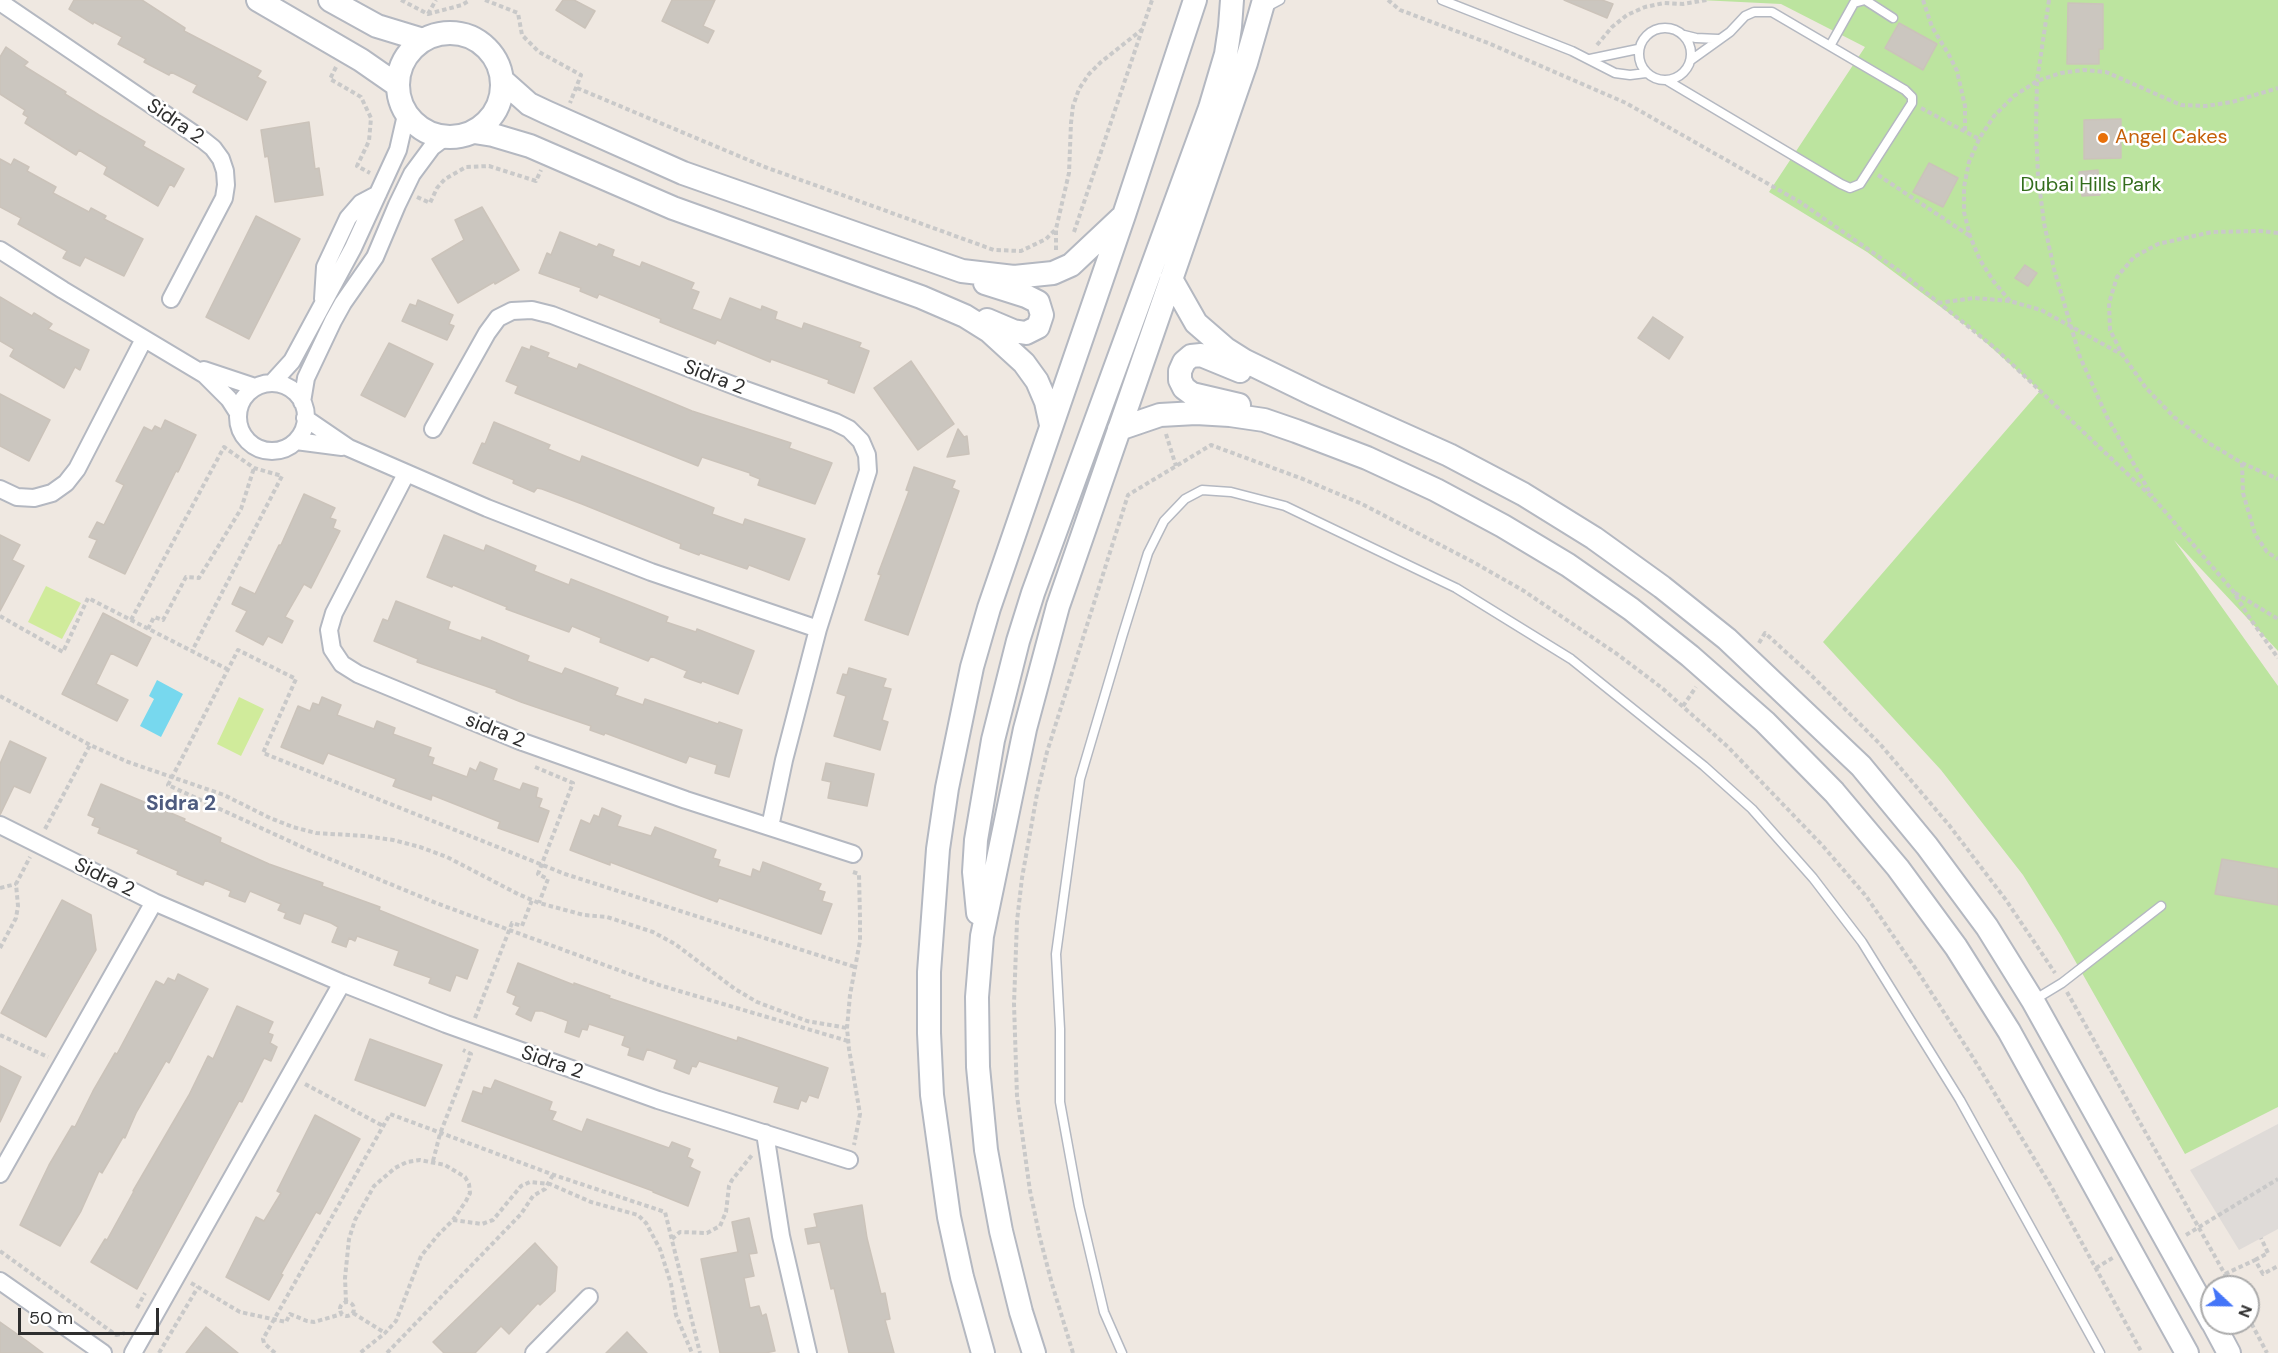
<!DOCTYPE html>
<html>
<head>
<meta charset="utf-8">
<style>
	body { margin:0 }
	#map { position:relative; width:2278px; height:1353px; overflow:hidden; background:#efe8e1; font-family:"DM Sans",sans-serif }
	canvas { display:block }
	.north { position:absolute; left:2200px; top:1275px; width:60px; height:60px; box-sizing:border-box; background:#fff; border:2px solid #ababab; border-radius:50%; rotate:112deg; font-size:16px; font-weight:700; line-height:24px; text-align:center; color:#2e2e2e }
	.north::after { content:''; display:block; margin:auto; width:21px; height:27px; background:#4475f8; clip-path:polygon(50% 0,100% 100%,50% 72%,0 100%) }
	.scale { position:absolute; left:18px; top:1308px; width:141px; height:27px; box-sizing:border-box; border:3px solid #2e2e2e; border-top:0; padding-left:8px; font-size:18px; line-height:21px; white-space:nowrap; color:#2e2e2e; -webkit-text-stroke:4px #fff; paint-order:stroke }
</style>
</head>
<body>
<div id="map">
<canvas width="2278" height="1353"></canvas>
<div class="north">N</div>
<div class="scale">50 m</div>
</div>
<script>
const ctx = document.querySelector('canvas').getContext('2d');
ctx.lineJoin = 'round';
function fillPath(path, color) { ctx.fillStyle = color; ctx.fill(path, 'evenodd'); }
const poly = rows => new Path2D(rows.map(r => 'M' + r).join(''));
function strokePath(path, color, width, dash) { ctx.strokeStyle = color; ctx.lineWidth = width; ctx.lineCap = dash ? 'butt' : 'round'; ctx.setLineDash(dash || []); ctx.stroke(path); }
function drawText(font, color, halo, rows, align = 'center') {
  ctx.font = font + ' "DM Sans",sans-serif'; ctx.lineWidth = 5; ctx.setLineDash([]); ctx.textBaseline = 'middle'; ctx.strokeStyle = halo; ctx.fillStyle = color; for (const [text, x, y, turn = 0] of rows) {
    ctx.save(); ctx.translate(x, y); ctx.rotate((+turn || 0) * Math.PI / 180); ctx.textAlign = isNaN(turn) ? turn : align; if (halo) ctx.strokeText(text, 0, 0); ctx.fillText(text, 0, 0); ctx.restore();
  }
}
const green = poly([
	[1700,0,2278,0,2278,651,2174,540,2278,686,2278,1107,2185,1154,2061,936,2023,875,1941,770,1823,642,2040,391,1973,331,1867,252,1769,192,1865,47,1781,4]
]);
const pitch = poly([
	[46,586,81,603,62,639,28,622],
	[239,697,264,709,241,756,217,744]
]);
const plaza = poly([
	[2278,1124,2278,1229,2239,1250,2190,1170]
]);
const water = poly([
	[157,680,183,694,161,737,140,726,154,699,149,696]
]);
const building = poly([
	[74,0,142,0,185,28,184,31,261,71,257,77,266,82,247,120,193,92,197,85,171,72,169,75,144,62,146,59,118,44,122,37,94,22,93,24,69,9,74,0],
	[563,0,574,0,595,11,585,28,556,10,563,0],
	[672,0,715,0,703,26,714,31,708,43,662,21,672,0],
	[1564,0,1602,0,1613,4,1607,18,1564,0],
	[2068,3,2103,4,2103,49,2099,49,2099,64,2067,64,2068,3],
	[1899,23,1937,44,1923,70,1885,48,1899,23],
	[6,47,28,62,24,66,66,92,65,94,99,115,145,142,143,146,184,169,174,187,170,184,158,206,104,174,107,167,79,150,76,155,25,123,28,117,23,114,25,110,0,94,0,57,6,47],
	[2121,119,2121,158,2084,159,2084,120,2121,119],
	[309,122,315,169,319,168,323,195,275,202,268,156,265,157,261,130,309,122],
	[0,159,11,165,14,159,29,167,27,171,56,187,53,193,89,212,91,208,106,216,104,219,143,239,124,276,85,257,80,266,63,258,67,251,18,224,21,218,0,207,0,159],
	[1929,163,1958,178,1943,207,1913,192,1929,163],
	[2098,170,2100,195,2082,196,2079,172,2098,170],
	[482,207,519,270,495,284,494,282,458,303,432,259,464,240,455,220,482,207],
	[256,216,300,239,249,339,206,317,256,216],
	[560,232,597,247,599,244,614,250,612,256,640,267,642,262,694,283,691,289,699,292,692,309,721,320,730,298,761,310,762,306,777,312,775,319,802,329,804,323,861,343,859,347,869,351,854,393,828,383,829,380,771,359,770,362,717,340,715,344,660,322,661,319,599,294,597,298,580,291,581,288,539,273,547,253,551,255,560,232],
	[2025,265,2037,273,2028,286,2015,278,2025,265],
	[0,297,32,316,34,313,52,324,48,329,89,350,80,370,75,367,64,388,10,356,14,349,0,341,0,297],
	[418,300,453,315,449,324,454,326,447,340,402,321,410,304,416,306,418,300],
	[1653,317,1683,337,1669,359,1638,338,1653,317],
	[389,343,433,364,405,417,361,395,389,343],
	[531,346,549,353,547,357,577,369,579,364,692,411,791,443,789,448,832,463,815,504,758,485,760,479,750,475,750,473,702,457,698,466,515,393,518,386,506,381,522,347,530,350,531,346],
	[911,361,954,424,918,450,874,388,911,361],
	[0,394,50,420,29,461,0,446,0,394],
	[165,420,196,435,178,472,176,471,125,574,89,557,97,540,89,537,97,522,104,525,124,485,116,481,144,427,152,431,155,426,161,429,165,420],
	[494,422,550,445,548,449,580,462,582,456,714,508,712,514,743,525,745,519,805,539,789,580,749,565,747,569,700,553,699,555,680,548,681,544,582,504,542,489,537,488,534,492,513,483,514,480,473,463,482,443,485,444,494,422],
	[958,429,964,437,967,436,969,454,947,457,958,429],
	[914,467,955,481,952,488,959,491,908,635,865,620,881,575,878,574,909,491,906,490,914,467],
	[304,494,335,508,330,518,336,520,333,528,340,531,311,588,304,584,285,617,293,621,282,643,268,636,263,645,236,631,247,611,232,604,240,587,255,594,279,545,281,545,304,494],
	[0,535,20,545,12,560,24,566,0,611,0,535],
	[444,535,484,551,486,545,536,566,534,571,569,585,571,579,668,617,666,622,696,632,697,629,754,651,738,694,702,681,701,683,684,677,687,671,651,656,648,661,600,642,601,638,572,626,569,632,506,609,507,607,453,585,452,587,427,577,444,535],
	[396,601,450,622,448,629,481,641,482,637,529,656,527,661,562,674,565,668,618,688,615,695,643,705,645,699,718,724,719,722,742,730,729,777,715,773,717,765,689,756,686,763,605,733,604,735,590,730,591,726,521,702,496,692,497,690,417,662,418,659,374,641,383,619,388,621,396,601],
	[103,613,151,638,137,666,111,653,96,684,128,700,117,721,62,694,103,613],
	[849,668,886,679,883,687,891,689,882,720,888,722,880,750,834,736,846,696,837,693,843,674,847,675,849,668],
	[322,697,341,705,337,715,374,729,377,721,395,728,393,734,431,748,428,756,434,758,432,764,467,777,470,768,476,771,480,762,497,769,493,780,520,790,523,783,538,788,536,797,542,799,539,807,549,811,538,842,498,828,500,822,432,795,431,800,393,786,396,779,328,753,323,764,281,747,298,706,310,711,313,703,319,705,322,697],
	[10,741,46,758,30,793,14,786,0,815,0,764,10,741],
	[826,763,874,774,867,806,828,798,831,782,822,780,826,763],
	[101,784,185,819,184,821,221,838,220,842,269,864,323,883,322,886,380,907,379,910,478,950,467,979,456,975,450,991,429,983,431,978,394,965,399,951,357,936,355,941,349,938,346,947,332,942,338,927,331,923,304,913,300,924,284,918,286,913,278,910,281,904,250,891,245,902,229,896,231,891,205,880,203,885,177,874,178,871,137,853,139,850,98,833,100,828,92,825,95,818,88,815,101,784],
	[602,808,621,816,617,826,651,836,655,827,716,850,713,858,720,860,718,866,751,877,753,869,760,872,763,862,821,884,818,890,825,892,822,901,832,904,821,934,719,898,717,902,610,862,610,865,570,850,581,820,590,824,594,815,599,817,602,808],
	[2222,859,2278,869,2278,905,2215,894,2222,859],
	[62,900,91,915,96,950,46,1037,1,1013,62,900],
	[518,963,574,985,574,983,610,996,609,998,737,1041,738,1037,828,1068,818,1098,809,1095,806,1102,801,1100,798,1109,774,1102,779,1087,699,1061,696,1067,692,1066,689,1074,674,1068,677,1060,647,1049,643,1060,628,1055,630,1048,622,1045,625,1036,589,1024,587,1030,582,1029,579,1037,565,1032,568,1021,542,1011,535,1011,531,1021,516,1014,520,1007,513,1004,516,996,507,992,518,963],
	[178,974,208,989,169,1063,166,1061,136,1113,125,1138,123,1137,102,1173,99,1171,81,1211,60,1246,20,1225,49,1165,72,1126,75,1127,93,1091,115,1053,117,1054,156,981,164,985,168,978,175,981,178,974],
	[237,1006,273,1022,268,1033,273,1035,270,1043,277,1047,271,1061,264,1058,242,1102,239,1101,137,1289,91,1262,105,1239,107,1240,134,1191,133,1191,189,1095,208,1056,213,1059,237,1006],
	[370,1039,442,1065,425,1106,355,1080,370,1039],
	[0,1066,21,1077,0,1122,0,1066],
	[495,1080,552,1102,549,1110,556,1112,552,1120,582,1132,587,1119,669,1148,672,1142,690,1149,687,1157,693,1160,690,1167,700,1172,688,1206,653,1192,653,1191,462,1121,473,1091,482,1094,484,1087,491,1089,495,1080],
	[315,1115,360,1139,320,1214,316,1212,281,1274,283,1275,269,1300,226,1277,256,1217,264,1221,281,1193,277,1191,315,1115],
	[862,1205,867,1238,881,1294,885,1293,890,1319,885,1320,894,1353,849,1353,834,1288,831,1289,820,1242,808,1244,805,1229,817,1227,814,1214,862,1205],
	[749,1218,757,1253,749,1254,754,1276,744,1278,750,1308,759,1306,762,1316,766,1314,775,1351,765,1353,720,1353,701,1259,738,1252,732,1222,749,1218],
	[535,1243,557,1267,555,1291,540,1305,538,1303,509,1334,501,1326,475,1353,444,1353,433,1342,535,1243],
	[0,1322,27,1341,43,1353,0,1353,0,1322],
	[206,1327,238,1353,186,1353,206,1327],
	[627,1332,647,1353,606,1353,627,1332]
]);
const path = poly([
	[401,0,428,14,462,5,470,0],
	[485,0,518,13,522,35,539,52,581,75,570,103],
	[1388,0,1400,10,1488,43,1626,103,1800,202,1898,270,1995,348,2156,501,2233,591,2249,617,2278,658],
	[1923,0,1932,27,1949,55,1957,71,1965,106,1965,132],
	[2049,0,2037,81,2036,129,2038,176,2044,223,2054,269,2080,357,2107,417,2152,496],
	[428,14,436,0],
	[1597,45,1612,27,1627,15,1645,7,1664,3,1683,4,1707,0],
	[336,67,330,79,361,97,371,118,369,141,357,166,370,173],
	[577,88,765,167,994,250,1021,251,1046,239,1056,229],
	[1921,108,1979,139],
	[1878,175,1970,236],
	[417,197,430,203,437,188,445,179,466,167,489,166,536,181,541,170],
	[1074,232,1152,0],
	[2278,233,2261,231,2212,232,2158,244,2134,257,2117,277,2109,303,2110,330,2122,354,2146,388,2174,417,2207,442,2242,463,2278,479],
	[1056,250,1056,229,1069,173,1071,123,1073,106,1079,89,1089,74,1101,62,1144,28],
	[2010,301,1994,282,1980,260,1970,236,1964,212,1964,187,1969,162,1979,139,1994,116,2014,96,2037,81,2061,73,2083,70,2106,72,2181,105,2206,106,2232,102,2278,88],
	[1938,303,1974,298,2010,301,2041,310,2121,354],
	[1166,434,1176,466],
	[2242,463,2243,493,2255,534,2267,552,2278,559],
	[2235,593,2278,619],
	[0,616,63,652,88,598,227,669],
	[131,620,224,447,254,468,282,476,192,651],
	[148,629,154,617,163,620,186,577,199,578,241,509,254,468],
	[1759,643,1765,633,1810,674,1880,744,1949,825,2006,900,2055,973],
	[0,696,90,745,128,762,224,795,270,818,293,827,316,833,365,836,393,840,420,847,447,857,518,894,539,903,584,915,607,917,653,932,675,944,735,989,757,1002,807,1021,847,1028],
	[1683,706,1696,687],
	[535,767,573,783,538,874,548,879,539,903],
	[45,829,90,745],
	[853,872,859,874,860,918,860,941,850,995,847,1028,849,1049,860,1114,854,1145],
	[0,888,16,884],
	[0,948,16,918,18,906,16,884,30,857],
	[2067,992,2232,1287],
	[475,1018,512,923,522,926,532,900],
	[0,1035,48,1057],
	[848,1041,659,985,436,903,313,852,168,785,238,650,296,679,263,753,565,874,855,967],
	[305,1084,383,1126],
	[433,1161,440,1134,471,1054,463,1050],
	[453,1220,482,1224,493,1220,521,1186,530,1182,550,1184,591,1202,638,1215,646,1223,660,1249,671,1284,676,1315,692,1353],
	[2186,1235,2278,1179],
	[672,1239,680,1232,707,1233,720,1226,726,1212,729,1186,732,1180,752,1155],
	[0,1251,116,1335,125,1333],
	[2255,1260,2268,1253,2261,1238],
	[2096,1268,2114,1257],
	[2225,1274,2255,1260,2263,1274,2278,1266],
	[191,1283,240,1312,286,1322,290,1314,307,1321,314,1322,342,1314],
	'340 1309a7 7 0 1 1 14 0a7 7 0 1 1-14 0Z',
	[346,1302,345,1278,349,1239,355,1220,374,1186,395,1168,407,1162,420,1160,445,1165,465,1177,469,1184,470,1193,466,1201,453,1220,438,1235,421,1256,396,1321,385,1333,360,1353],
	[137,1308,145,1293],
	[353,1313,385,1333],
	[2248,1317,2267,1353],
	[159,1353,198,1287],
	[275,1353,264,1343,263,1339,390,1114,554,1175,665,1212,700,1353],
	[387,1353,521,1214,533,1196,545,1189,553,1175],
	[1073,1353,1052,1284,1040,1238,1030,1191,1017,1096,1014,1004,1017,921,1022,878,1037,794,1047,752,1128,495,1211,445,1303,479,1362,504,1475,563,1524,591,1617,654,1662,688,1728,747,1822,845,1866,896,1920,975,1972,1056,2052,1188,2142,1353]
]);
const lane = poly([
	[1442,0,1572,51,1615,73,1630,75,1646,73],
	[1265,8,1280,0],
	'1639 54a26 26 0 1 1 52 0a26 26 0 1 1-52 0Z',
	[1684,35,1696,38,1718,39],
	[1830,46,1854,3,1865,0,1893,18],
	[1590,59,1638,49],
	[1668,81,1841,184,1850,188,1860,184,1912,103,1912,97,1905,90,1772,12,1754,12,1745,16,1730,32,1691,60],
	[2034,1000,2062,983,2161,906],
	[1122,1353,1104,1312,1079,1206,1060,1102,1060,1029,1056,954,1080,779,1122,637,1148,553,1164,521,1185,499,1202,490,1231,492,1285,506,1456,588,1571,659,1704,766,1752,809,1813,878,1862,942,1960,1100,2100,1353]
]);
const street = poly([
	[0,2,203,140,213,148,221,159,225,171,226,185,224,198,171,299],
	[0,250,63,290,205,375,229,399,238,413],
	[323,299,325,267,348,218,361,203,378,194],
	[204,370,255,387],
	[272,383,292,361,353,248,398,150,406,115],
	'238 417a34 34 0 1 1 68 0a34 34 0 1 1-68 0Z',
	[302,402,306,378,333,321,343,303,375,257,397,205,412,174,432,147,444,138],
	[305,418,349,448,487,508,651,572,818,629],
	[433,429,487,333,498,318,512,311,532,310,552,315,740,388,835,422,849,429,861,441,867,455,868,471,818,629,784,760,770,827],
	[296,441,342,447],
	[406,474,334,613,329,630,332,649,342,664,358,674,520,741,686,800,853,854],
	[0,489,17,497,34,498,52,493,66,483,77,469,144,339],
	[0,825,154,902,342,983,446,1024,658,1100,849,1160],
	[765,1133,781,1236,808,1353],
	[0,1174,154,902],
	[0,1281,103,1353],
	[133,1353,342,983],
	[534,1353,589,1297]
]);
const secondary = poly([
	[258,0,361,60,397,85],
	[330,0,377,26,423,40],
	'398 85a52 52 0 1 1 104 0a52 52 0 1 1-104 0Z',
	[502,80,529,104,546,112,683,173,962,271,1014,277,1053,273,1071,265,1121,218],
	[474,132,493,135,530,146,673,208,921,297,965,316,989,331,1024,363,1037,381,1046,402,1051,425],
	[1171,279,1196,323,1226,349,1245,361,1315,395,1449,455,1523,494,1594,538,1662,587,1727,639,1861,766,1927,846,1987,927,2033,1001,2212,1322],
	[985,283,1026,296,1038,302,1042,315,1038,327,1026,333,1013,331,987,320],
	[1239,405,1192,394,1184,388,1180,380,1180,371,1184,362,1191,356,1201,355,1240,371],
	[1119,429,1160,415,1196,413,1230,415,1264,420,1296,431,1367,458,1436,490,1503,526,1568,565,1631,609,1690,656,1765,722,1834,792,1898,868,1956,947,2009,1031,2187,1353],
	[978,913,974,872,976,840,993,740,1018,641,1033,593,1210,108,1226,54,1230,27,1232,0],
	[2213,1323,2229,1353],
	[983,1353,962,1277,949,1217,932,1095,929,1033,929,972,938,849,947,788,972,667,989,608,1124,215,1195,0],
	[1034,1353,1021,1312,1001,1231,986,1150,978,1067,977,997,982,936,1025,729,1058,606,1246,63,1264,0]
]);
const markers = [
	[2103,138,6,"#e8710a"]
];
const streetNames = [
	["Sidra 2",175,122,34],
	["Sidra 2",714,378,21],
	["sidra 2",495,731,22],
	["Sidra 2",104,878,26],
	["Sidra 2",552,1063,19]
];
const foodNames = [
	["Angel Cakes",2115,138]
];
const parkNames = [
	["Dubai Hills Park",2091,186]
];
const neighbourhoodNames = [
	["Sidra 2",181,804]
];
fillPath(green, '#bce49f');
fillPath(pitch, '#d0eb9b');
fillPath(plaza, '#dfdbd8');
fillPath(water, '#77d8ee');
fillPath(building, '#cbc6bf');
strokePath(building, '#cbc3ba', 1.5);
strokePath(lane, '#b4b8c1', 11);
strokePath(street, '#b4b8c1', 20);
strokePath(secondary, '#b4b8c1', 26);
strokePath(path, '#c9c9c9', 4, [4.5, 3]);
strokePath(lane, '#fff', 8);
strokePath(street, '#fff', 16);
strokePath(secondary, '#fff', 22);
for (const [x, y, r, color] of markers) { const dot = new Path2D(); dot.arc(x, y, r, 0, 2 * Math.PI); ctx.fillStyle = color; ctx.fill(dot); strokePath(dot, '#fff', 2); }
drawText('20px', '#2e2e2e', '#fff', streetNames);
drawText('20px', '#c56008', '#fff', foodNames, 'left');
drawText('20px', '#336d1c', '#fff', parkNames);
drawText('bold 21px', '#4e5b7f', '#fff', neighbourhoodNames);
</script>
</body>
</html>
